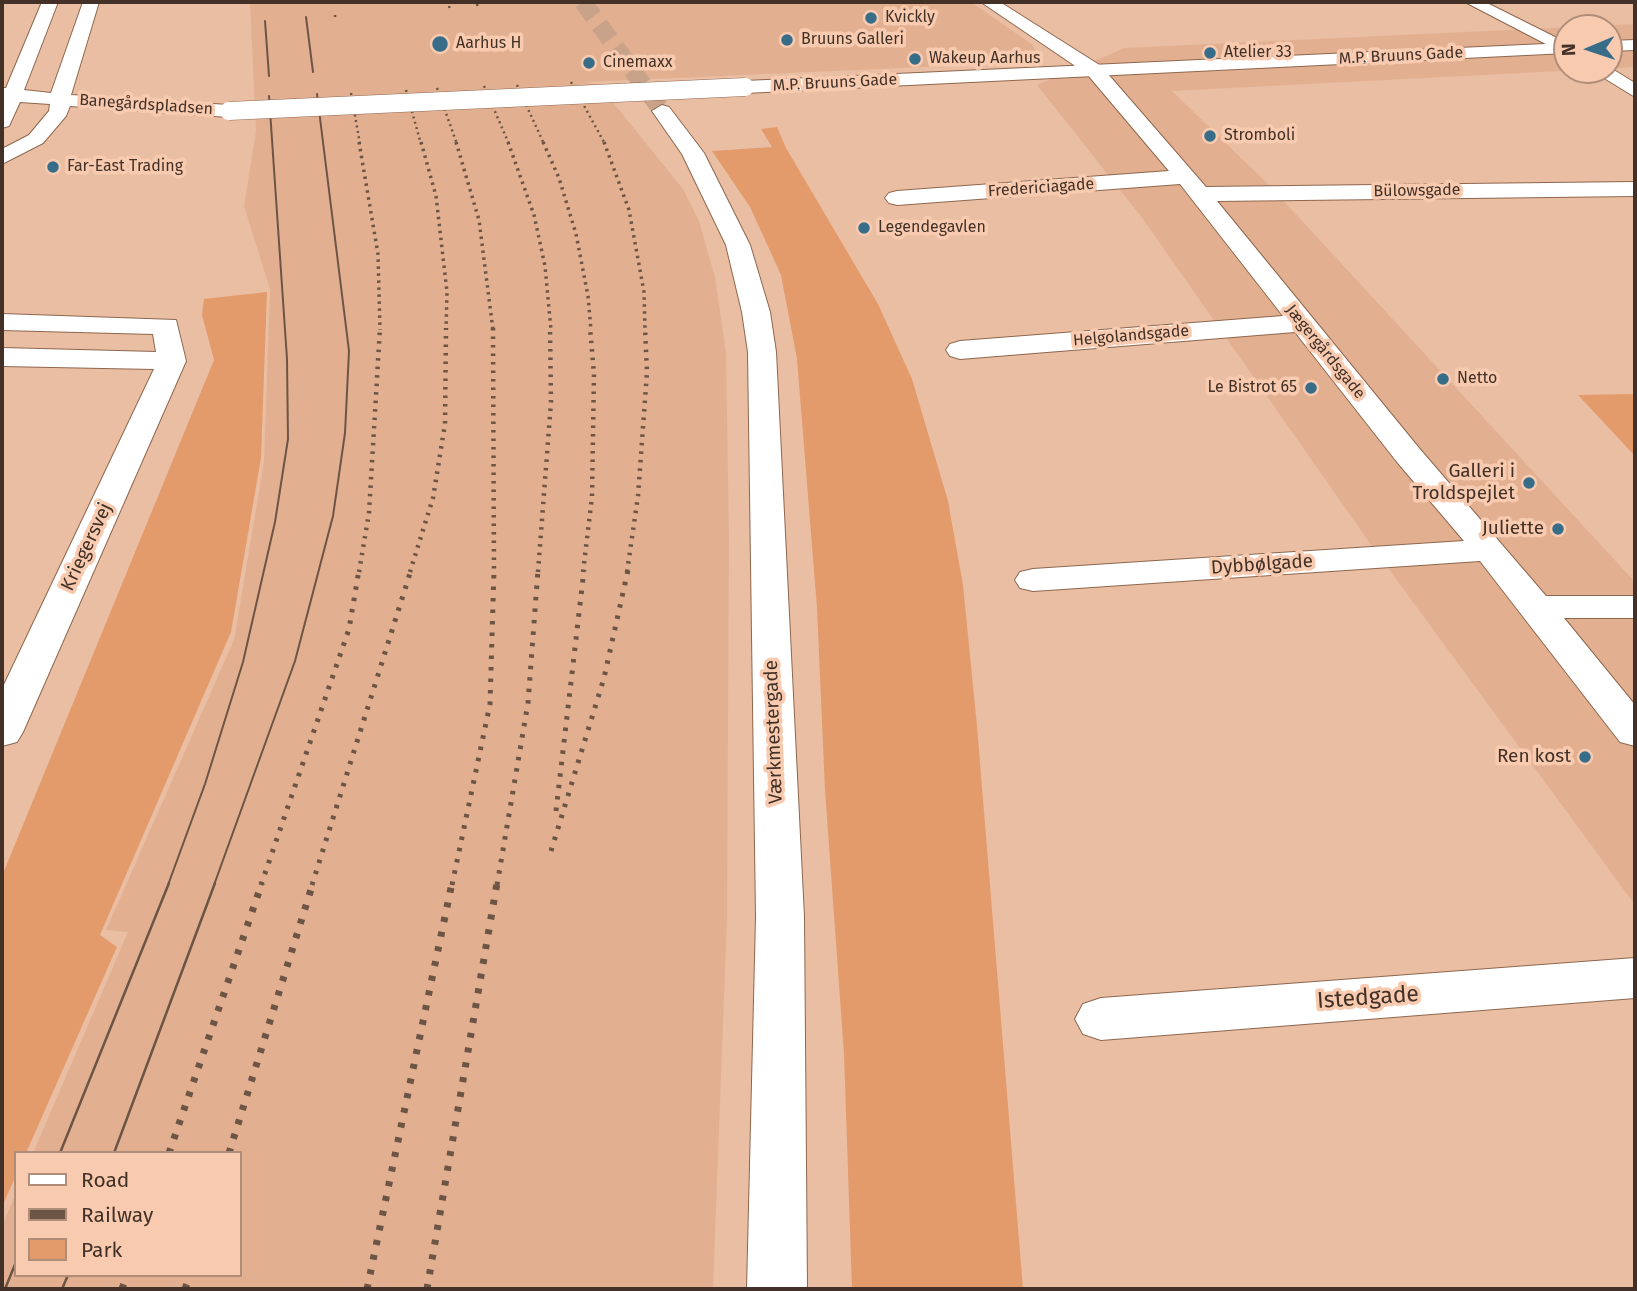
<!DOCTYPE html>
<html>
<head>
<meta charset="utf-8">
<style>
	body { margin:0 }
	#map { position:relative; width:1637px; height:1291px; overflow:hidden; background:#eabea3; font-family:"Fira Sans",sans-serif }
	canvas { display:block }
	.frame { position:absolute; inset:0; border:4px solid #433127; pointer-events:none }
	.legend { position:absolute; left:14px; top:1151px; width:228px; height:126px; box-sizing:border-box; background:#f8cbb0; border:2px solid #b08d79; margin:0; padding:9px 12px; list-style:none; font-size:21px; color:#433127 }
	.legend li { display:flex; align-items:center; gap:14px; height:35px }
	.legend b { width:35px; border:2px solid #b08d79 }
	.north { position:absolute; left:1553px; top:14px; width:70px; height:70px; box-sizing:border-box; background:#f8cbb0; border:2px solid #b08d79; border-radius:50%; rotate:268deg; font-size:19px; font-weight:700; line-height:28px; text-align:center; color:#433127 }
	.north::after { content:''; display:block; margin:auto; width:24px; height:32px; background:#376d89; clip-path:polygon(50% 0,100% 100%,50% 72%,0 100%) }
</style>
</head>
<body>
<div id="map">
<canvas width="1637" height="1291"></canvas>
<div class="frame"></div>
<ul class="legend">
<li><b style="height:9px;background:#fff"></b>Road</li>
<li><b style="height:9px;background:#6d5546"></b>Railway</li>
<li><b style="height:19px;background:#e39b6c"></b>Park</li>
</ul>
<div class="north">N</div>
</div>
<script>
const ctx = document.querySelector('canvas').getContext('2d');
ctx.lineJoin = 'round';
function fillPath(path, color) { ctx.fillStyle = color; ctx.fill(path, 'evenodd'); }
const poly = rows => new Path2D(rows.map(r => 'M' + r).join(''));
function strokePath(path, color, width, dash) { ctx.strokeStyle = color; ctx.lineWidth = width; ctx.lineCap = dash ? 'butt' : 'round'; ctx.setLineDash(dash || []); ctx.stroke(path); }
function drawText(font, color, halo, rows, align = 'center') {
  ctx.font = font + ' "Fira Sans",sans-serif'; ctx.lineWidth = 7; ctx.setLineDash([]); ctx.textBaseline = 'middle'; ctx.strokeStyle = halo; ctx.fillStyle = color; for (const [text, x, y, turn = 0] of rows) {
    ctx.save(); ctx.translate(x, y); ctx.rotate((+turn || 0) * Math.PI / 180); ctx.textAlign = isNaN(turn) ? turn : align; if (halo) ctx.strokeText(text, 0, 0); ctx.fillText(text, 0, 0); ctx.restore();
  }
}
const built = poly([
	[250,2,971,2,1033,45,1039,62,585,82,599,85,683,189,699,221,715,277,726,353,729,537,727,918,713,1289,2,1289,2,1226,16,1193,16,1275,240,1275,240,1153,33,1153,128,932,106,930,234,640,264,462,270,289,244,206,256,131],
	[1635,24,1635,67,1609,69,1609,28,1567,28,1567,70,1581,70,1172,91,1269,185,1635,582,1635,905,1369,542,1143,219,1037,85,1125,48]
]);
const green = poly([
	[777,127,786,148,878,304,912,379,948,501,963,585,977,726,1023,1289,852,1289,844,1054,825,790,817,608,797,359,781,275,750,207,712,151,772,147,761,129],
	[267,292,261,458,231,632,100,935,117,947,26,1153,16,1153,16,1175,2,1207,2,876,214,360,202,315,204,299],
	[1635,394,1635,456,1578,395]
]);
const minorTunnel = poly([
	[583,2,662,111]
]);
const minor = poly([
	[981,2,1000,2,1101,66,1206,187,1635,182,1635,196,1217,201,1419,448,1546,596,1635,596,1635,618,1564,618,1635,705,1635,746,1620,742,1480,561,1033,591,1020,588,1015,580,1020,572,1033,569,1464,541,1397,462,1295,332,960,359,950,356,946,350,950,344,960,341,1283,316,1180,184,897,205,889,203,885,198,889,193,897,191,1169,171,1087,74,981,2],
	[1465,2,1485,2,1567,43,1567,55,1465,2],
	[1609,67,1635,83,1635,97,1591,70,1609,70,1609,67],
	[662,105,669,107,704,153,750,245,770,312,776,352,804,917,807,1289,747,1289,756,917,748,352,742,312,726,245,682,154,652,111,662,105],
	[2,314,176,320,186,361,23,732,17,742,2,746,2,689,154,369,2,366,2,348,156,352,153,334,2,330,2,314],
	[1635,958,1635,998,1101,1040,1083,1034,1075,1019,1083,1004,1101,998,1635,958]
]);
const tertiary = poly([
	[42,2,58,2,24,90,51,93,83,2,99,2,71,95,229,105,239,111,229,117,70,106,66,116,43,143,2,164,2,149,29,135,49,111,50,104,20,102,9,126,2,128,2,88,6,88,42,2],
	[1635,40,1635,50,1609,51,1609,41,1635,40],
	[1567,43,1567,53,745,93,735,87,745,81,1567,43]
]);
const tramFar1 = poly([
	[306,17,313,72],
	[265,21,269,76],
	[168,885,205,784,243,662,275,522,288,439,287,359,269,96],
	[214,885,295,661,333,516,345,433,349,351,317,94]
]);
const tram = poly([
	[60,1153,169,883],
	[114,1153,215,883],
	[5,1289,16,1262],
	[62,1289,68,1275]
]);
const railFar4 = poly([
	[522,2,524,4],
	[477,4,478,8],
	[449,6,450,10],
	[335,15,335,19],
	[571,82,605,144],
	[517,85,544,144],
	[484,86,509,144],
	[437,88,457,144],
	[406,90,421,144],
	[351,93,360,144]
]);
const railFar3 = poly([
	[359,142,378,254,380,330],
	[421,142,436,196,447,292,446,330],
	[456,142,479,220,493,330],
	[508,142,534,215,545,266,551,330],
	[543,142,559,178,576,234,588,296,591,330],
	[604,142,629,210,644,292,645,330]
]);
const railFar2 = poly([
	[493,328,494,572],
	[359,572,369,513,380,328],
	[410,572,433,498,445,424,446,328],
	[538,572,551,402,550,328],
	[583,572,592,497,594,374,590,328],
	[627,572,638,496,647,372,645,328]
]);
const railFar1 = poly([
	[556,811,584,570],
	[551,851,604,678,628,570],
	[261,885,349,629,359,570],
	[312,885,411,570],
	[452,885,490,704,494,570],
	[497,885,528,703,538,570]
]);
const rail = poly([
	[169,1153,262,883],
	[229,1153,313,883],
	[122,1289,127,1275],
	[185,1289,190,1275],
	[367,1289,452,883],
	[427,1289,497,883]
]);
const tertiaryBridge = poly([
	[229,111,745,87]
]);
const markers = [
	[871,18,7,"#376d89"],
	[787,40,7,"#376d89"],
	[440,44,9,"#376d89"],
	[1210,53,7,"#376d89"],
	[915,59,7,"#376d89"],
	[589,63,7,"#376d89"],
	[1210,136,7,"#376d89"],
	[53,167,7,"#376d89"],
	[864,228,7,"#376d89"],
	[1443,379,7,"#376d89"],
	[1311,388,7,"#376d89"],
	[1529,483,7,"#376d89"],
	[1558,529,7,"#376d89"],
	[1585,757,7,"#376d89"]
];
const farPoinames = [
	["Kvickly",885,18],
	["Bruuns Galleri",801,40],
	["Aarhus H",456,44],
	["Atelier 33",1224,53],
	["Wakeup Aarhus",929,59],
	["Cinemaxx",603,63],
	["Stromboli",1224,136],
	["Far-East Trading",67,167],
	["Legendegavlen",878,228],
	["Netto",1457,379],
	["Le Bistrot 65",1297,388,"right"]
];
const farStreetnames = [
	["M.P. Bruuns Gade",1401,56,-3],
	["M.P. Bruuns Gade",835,83,-3],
	["Banegårdspladsen",146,105,4],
	["Fredericiagade",1041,188,-4],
	["Bülowsgade",1417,191,-1],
	["Helgolandsgade",1131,336,-5],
	["Jægergårdsgade",1325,352,51]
];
const poiNames = [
	["Galleri i",1515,472],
	["Troldspejlet",1515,494],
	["Juliette",1544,529],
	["Ren kost",1571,757]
];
const streetNames = [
	["Kriegersvej",87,547,-65],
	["Dybbølgade",1262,565,-4],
	["Værkmestergade",774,732,-92]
];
const nearStreetnames = [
	["Istedgade",1368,998,-4]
];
fillPath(built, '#e2b091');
fillPath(green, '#e39b6c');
strokePath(minorTunnel, '#c9a28a', 18, [18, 10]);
strokePath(minor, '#8e674e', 2);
strokePath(tertiary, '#8e674e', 2);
fillPath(minor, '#fff');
fillPath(tertiary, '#fff');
strokePath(tramFar1, '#6d5546', 2);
strokePath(tram, '#6d5546', 2.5);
strokePath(railFar4, '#6d5546', 2.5, [2, 3.5]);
strokePath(railFar3, '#6d5546', 3.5, [2.5, 4.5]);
strokePath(railFar2, '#6d5546', 4.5, [2.5, 6]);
strokePath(railFar1, '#6d5546', 5, [3.5, 8]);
strokePath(rail, '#6d5546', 7, [5, 10]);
strokePath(tertiaryBridge, '#8e674e', 19, []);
strokePath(tertiaryBridge, '#fff', 18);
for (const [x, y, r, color] of markers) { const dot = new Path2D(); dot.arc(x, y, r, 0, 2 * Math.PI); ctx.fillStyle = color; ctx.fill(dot); strokePath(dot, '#f8cbb0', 2.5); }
drawText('16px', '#433127', '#f8cbb0', farPoinames, 'left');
drawText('16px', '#433127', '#f8cbb0', farStreetnames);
drawText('19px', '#433127', '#f8cbb0', poiNames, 'right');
drawText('19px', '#433127', '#f8cbb0', streetNames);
drawText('23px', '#433127', '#f8cbb0', nearStreetnames);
</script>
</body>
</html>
